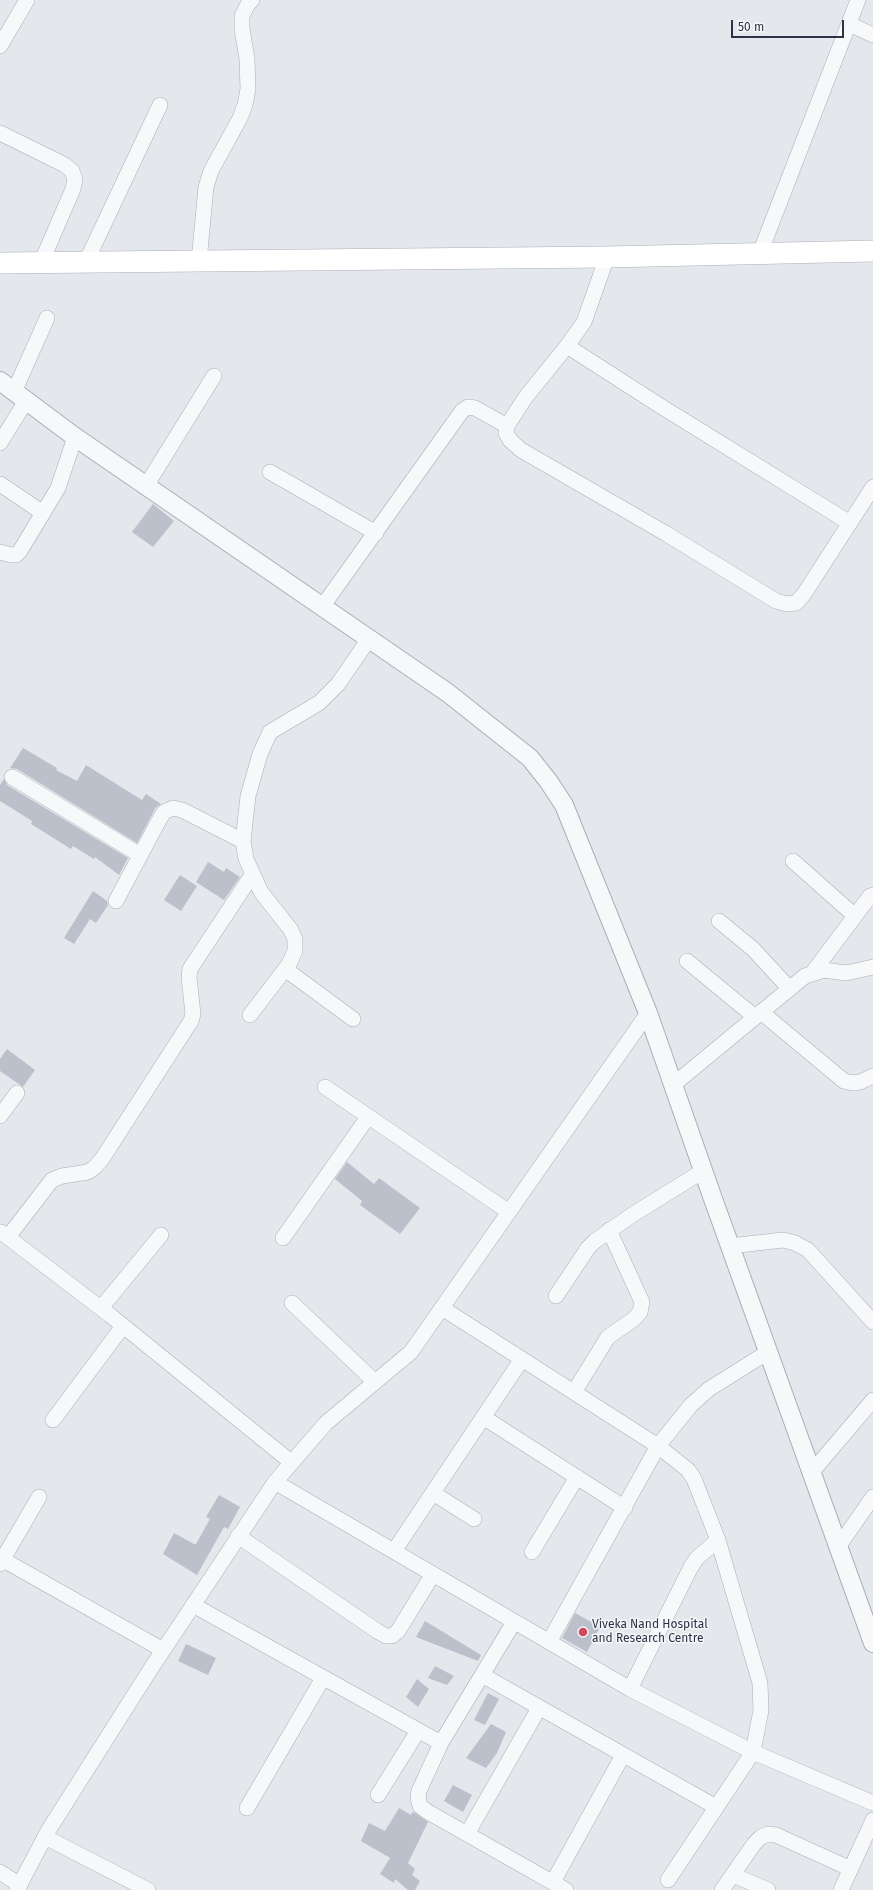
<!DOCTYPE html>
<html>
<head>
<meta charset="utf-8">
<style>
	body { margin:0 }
	#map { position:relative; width:873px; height:1890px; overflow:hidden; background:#e4e7ec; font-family:"Fira Sans",sans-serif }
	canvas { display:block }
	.scale { position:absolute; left:731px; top:20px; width:113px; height:18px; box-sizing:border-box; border:2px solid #2b3445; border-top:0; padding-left:5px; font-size:12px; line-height:14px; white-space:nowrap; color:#2b3445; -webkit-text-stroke:3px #f4f6f9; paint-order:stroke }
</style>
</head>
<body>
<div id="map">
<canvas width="873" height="1890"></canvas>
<div class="scale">50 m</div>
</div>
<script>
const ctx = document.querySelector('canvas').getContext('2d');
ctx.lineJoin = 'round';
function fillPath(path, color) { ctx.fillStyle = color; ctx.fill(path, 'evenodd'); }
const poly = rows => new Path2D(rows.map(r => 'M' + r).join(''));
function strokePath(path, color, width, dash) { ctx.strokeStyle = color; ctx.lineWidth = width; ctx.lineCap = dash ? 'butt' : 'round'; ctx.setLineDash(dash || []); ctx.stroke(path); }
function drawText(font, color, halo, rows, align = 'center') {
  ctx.font = font + ' "Fira Sans",sans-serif'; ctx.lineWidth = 3; ctx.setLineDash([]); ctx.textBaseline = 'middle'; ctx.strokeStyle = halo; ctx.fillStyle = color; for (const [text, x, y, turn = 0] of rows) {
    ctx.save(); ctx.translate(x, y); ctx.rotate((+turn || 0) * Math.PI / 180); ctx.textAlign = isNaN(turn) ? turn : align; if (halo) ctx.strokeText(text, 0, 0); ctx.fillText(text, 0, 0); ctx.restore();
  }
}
const building = poly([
	[153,504,174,521,153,547,132,532],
	[23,748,57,768,56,770,77,781,86,765,142,800,146,794,161,804,156,807,137,843,17,769,10,768],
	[4,779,7,785,128,858,119,875,95,857,94,859,73,846,71,849,31,824,32,821,0,801,0,785],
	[208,862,224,872,226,868,240,877,224,900,196,882],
	[180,875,197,886,181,911,164,900],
	[93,891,107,901,108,905,96,923,90,919,74,944,64,938],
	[7,1049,35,1070,23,1087,0,1071,0,1059],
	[347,1162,374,1184,379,1178,420,1208,400,1234,360,1205,362,1201,335,1179],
	[219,1495,240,1507,228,1529,224,1527,197,1575,163,1554,174,1533,194,1544,196,1544,210,1519,206,1517],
	[575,1613,600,1627,587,1652,562,1638],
	[425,1621,481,1655,478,1661,416,1637],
	[186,1644,216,1658,208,1675,178,1661],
	[435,1666,454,1676,447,1685,428,1678],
	[417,1679,429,1689,418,1707,406,1697],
	[488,1693,499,1699,485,1725,474,1720],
	[491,1724,506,1732,497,1753,486,1768,466,1758],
	[453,1785,472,1795,463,1812,444,1801],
	[399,1808,411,1815,412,1812,415,1813,428,1822,408,1863,415,1869,412,1875,420,1881,415,1890,408,1890,395,1879,394,1883,380,1874,390,1858,361,1841,369,1823,385,1831]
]);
const minor = poly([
	[849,24,873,35],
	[0,46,27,0],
	[0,133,65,165,72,171,75,179,73,189,41,263],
	[760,253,858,0],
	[607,257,584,322,567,346,525,398,507,426,506,433,510,440,521,450,665,533,776,601,787,604,796,603,804,594,873,487],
	[199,261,206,187,211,171,240,118,245,105,248,89,247,59,242,29,242,16,248,4,252,0],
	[86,262,160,105],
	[567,346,662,407,850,523],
	[14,392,47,318],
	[0,443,26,401],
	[270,472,376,533],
	[0,484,43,513],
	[146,486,214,376],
	[0,552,11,555,16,555,20,551,58,488,75,437],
	[322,607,462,411,468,407,475,408,507,426],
	[12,777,140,855],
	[793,861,855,916],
	[116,901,158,822,164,812,173,808,182,810,243,841],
	[719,921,753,949,789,988],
	[687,961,755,1017],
	[285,969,353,1019],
	[813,972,870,896,873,895],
	[761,1012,844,1081,853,1083,860,1082,873,1076],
	[250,1015,289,964,295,951,295,939,291,930,261,892,246,859,243,841,248,796,260,754,270,732,319,703,338,684,369,639],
	[673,1085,805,976,824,970,846,973,873,967],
	[325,1087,509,1212],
	[0,1116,17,1093],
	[1,1232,111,1316,291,1462],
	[8,1237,52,1180,62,1176,88,1172,95,1167,102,1159,191,1021,193,1014,189,977,190,969,252,875],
	[283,1238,368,1117],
	[730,1246,783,1240,795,1243,808,1250,873,1322],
	[556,1296,588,1248,595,1241,632,1215,703,1171],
	[292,1303,375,1382],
	[101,1308,161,1235],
	[442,1308,658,1446,688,1470,694,1479,718,1540,697,1558,691,1567,630,1689],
	[574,1392,608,1337,634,1319,640,1312,642,1302,609,1230],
	[483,1417,625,1508],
	[53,1420,123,1326],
	[811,1473,873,1400],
	[275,1482,630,1689,753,1752,873,1803],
	[433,1493,474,1519],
	[238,1536,377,1631,386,1636,392,1636,398,1631,433,1574],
	[838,1547,873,1497],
	[394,1551,522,1359],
	[532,1552,577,1477],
	[0,1558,163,1650],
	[0,1564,39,1497],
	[193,1605,441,1743],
	[514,1622,441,1743,419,1791,418,1798,420,1806,428,1812,566,1890],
	[549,1642,658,1446,691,1405,709,1389,768,1352],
	[482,1675,716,1807],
	[378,1795,418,1731],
	[247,1808,323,1678],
	[467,1834,539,1708],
	[45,1837,148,1890],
	[0,1872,20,1885],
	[733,1875,768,1890],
	[668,1880,753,1752,761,1710,760,1683,718,1540],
	[553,1882,623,1755],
	[17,1890,48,1831,150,1670,275,1482,326,1423,411,1352,648,1013],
	[722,1890,754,1844,761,1837,768,1834,776,1835,851,1869],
	[841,1890,873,1820]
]);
const tertiary = poly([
	[0,381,75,437,448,693,530,758,549,782,564,805,648,1013,712,1196,873,1643]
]);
const secondary = poly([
	[0,263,607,257,873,251]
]);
const markers = [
	[583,1632,5,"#d1495b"]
];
const poiNames = [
	["Viveka Nand Hospital",592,1625],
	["and Research Centre",592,1639]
];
fillPath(building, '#bbc0ca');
strokePath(minor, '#a9aeb7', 16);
strokePath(tertiary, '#a9aeb7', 20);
strokePath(secondary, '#a9aeb7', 22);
strokePath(minor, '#f7f8fa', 15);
strokePath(tertiary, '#f7f8fa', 18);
strokePath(secondary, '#fff', 21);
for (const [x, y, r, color] of markers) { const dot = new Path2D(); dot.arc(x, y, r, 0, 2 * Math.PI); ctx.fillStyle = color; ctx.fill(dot); strokePath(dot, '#f4f6f9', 1.5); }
drawText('12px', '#2b3445', '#f4f6f9', poiNames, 'left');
</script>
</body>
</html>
